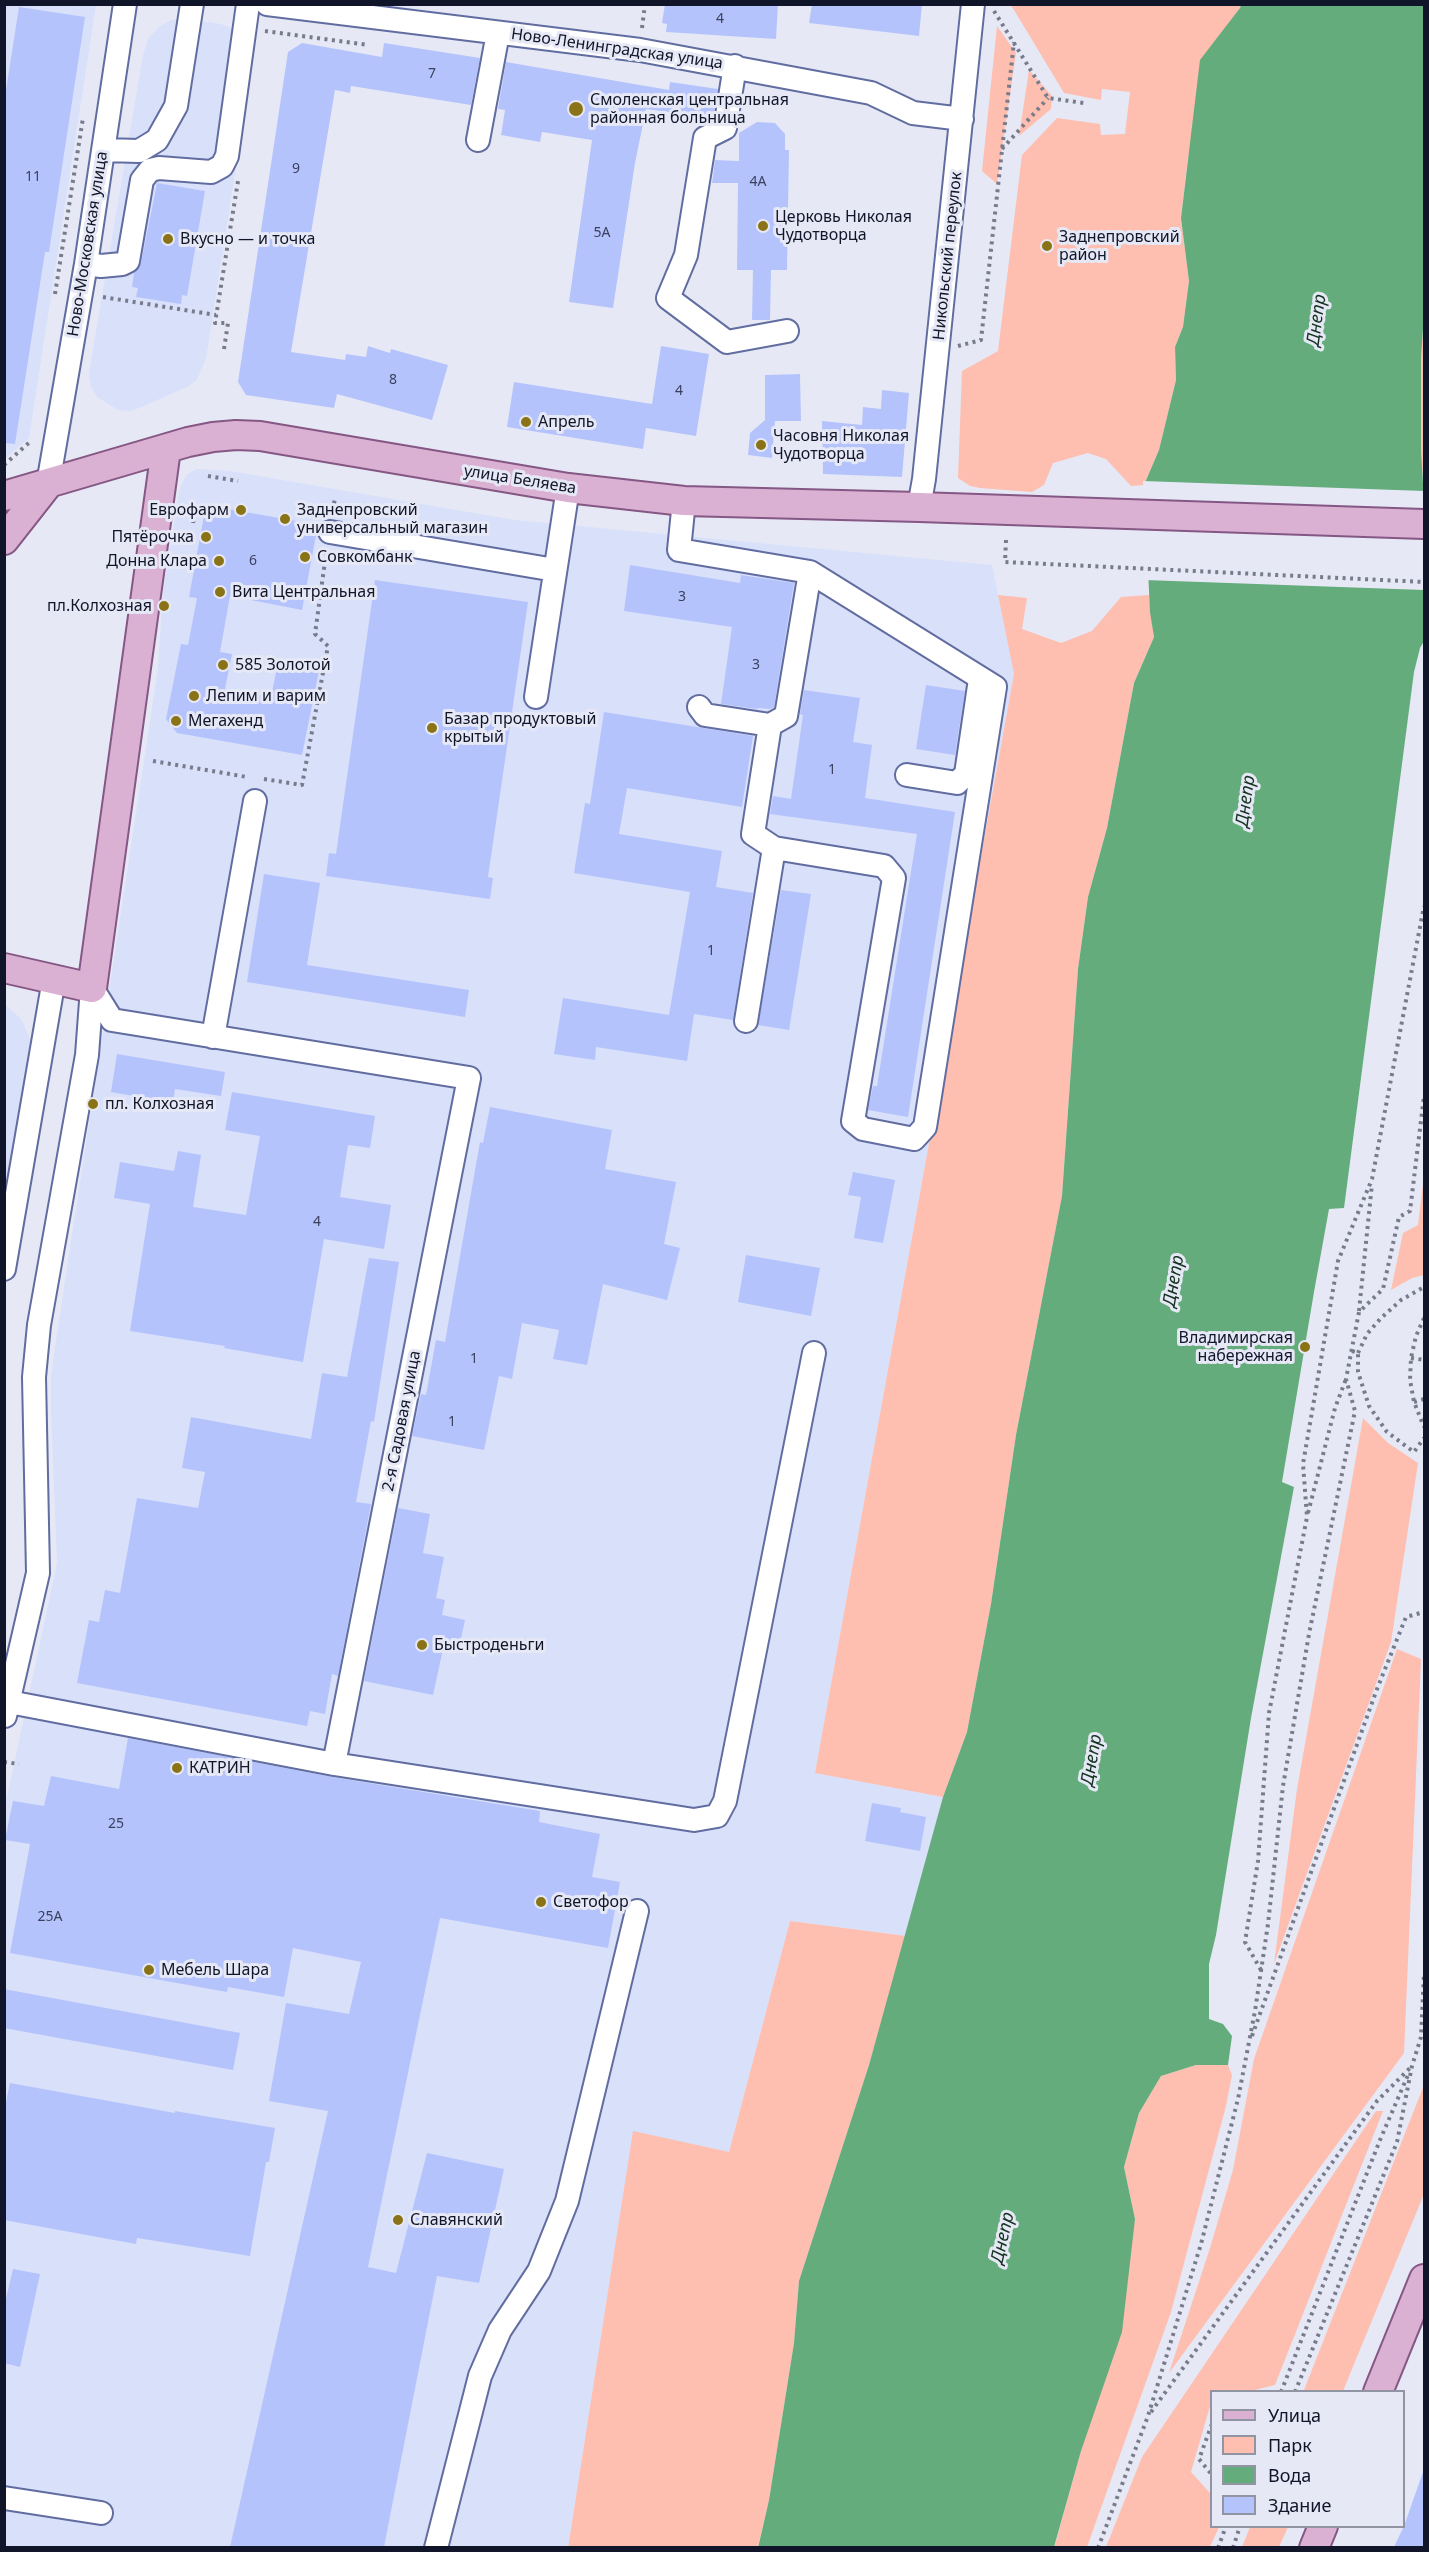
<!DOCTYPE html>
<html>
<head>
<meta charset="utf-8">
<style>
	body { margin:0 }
	#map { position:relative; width:1429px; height:2552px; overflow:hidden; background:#e6e9f5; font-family:"Noto Sans",sans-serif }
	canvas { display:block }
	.frame { position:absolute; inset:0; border:6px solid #111529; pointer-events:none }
	.legend { position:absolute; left:1210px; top:2390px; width:195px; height:138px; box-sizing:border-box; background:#e6e9f5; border:2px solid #9194a3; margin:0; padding:8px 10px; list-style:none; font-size:18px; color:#111529 }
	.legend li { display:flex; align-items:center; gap:12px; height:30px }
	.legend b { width:30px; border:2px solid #9194a3 }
</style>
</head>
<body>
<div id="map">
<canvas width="1429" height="2552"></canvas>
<div class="frame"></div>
<ul class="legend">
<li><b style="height:8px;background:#dab0d3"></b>Улица</li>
<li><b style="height:16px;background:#febeb0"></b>Парк</li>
<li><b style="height:16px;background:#65ac7c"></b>Вода</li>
<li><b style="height:16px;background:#b5c3fc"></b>Здание</li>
</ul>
</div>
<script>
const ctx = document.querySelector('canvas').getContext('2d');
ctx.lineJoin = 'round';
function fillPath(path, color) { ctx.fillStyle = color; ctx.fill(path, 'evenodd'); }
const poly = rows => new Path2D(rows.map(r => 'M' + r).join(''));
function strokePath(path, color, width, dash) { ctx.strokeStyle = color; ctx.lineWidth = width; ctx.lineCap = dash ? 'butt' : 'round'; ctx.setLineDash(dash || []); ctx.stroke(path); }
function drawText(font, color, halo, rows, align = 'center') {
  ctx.font = font + ' "Noto Sans",sans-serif'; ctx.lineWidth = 6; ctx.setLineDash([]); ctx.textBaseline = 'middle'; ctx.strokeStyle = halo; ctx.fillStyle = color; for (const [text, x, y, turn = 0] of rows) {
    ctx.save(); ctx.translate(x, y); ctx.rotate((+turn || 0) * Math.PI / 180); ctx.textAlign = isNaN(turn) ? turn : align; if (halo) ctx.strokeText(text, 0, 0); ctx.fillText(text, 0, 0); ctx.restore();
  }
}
const built = poly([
	[4,5,96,5,29,438,7,457,4,457],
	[187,19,221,24,237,30,247,39,254,51,206,359,196,381,187,387,139,408,131,411,118,410,97,397,91,387,89,373,143,55,148,39,159,27,171,20],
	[197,469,230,471,515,520,992,565,1014,674,815,1773,943,1797,906,1936,790,1921,729,2152,633,2132,568,2547,5,2548,5,1806,57,1563,51,1411,51,1375,55,1347,158,668,163,590,178,498,181,485,187,474],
	[5,1004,21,1019,30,1038,29,1059,5,1197]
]);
const green = poly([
	[1011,5,1241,5,1188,157,1181,218,1189,281,1183,327,1175,347,1176,380,1159,450,1144,485,1131,486,1106,459,1088,453,1053,463,1044,485,1032,492,980,488,970,486,958,478,962,371,998,351,1022,155,1057,118,1100,124,1101,135,1125,134,1130,92,1102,89,1101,100,1064,93],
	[997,26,1016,53,997,184,982,171],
	[1029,70,1052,96,1051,109,1019,136],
	[1424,315,1424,494,1421,450,1421,358],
	[998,595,1027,598,1022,629,1061,643,1092,631,1121,597,1149,595,1154,637,1134,683,1107,828,1088,897,1078,969,1062,1196,1016,1435,991,1604,967,1732,943,1797,815,1773,1014,674],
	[1424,1176,1424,1275,1412,1278,1391,1290,1403,1233,1418,1225],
	[1363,1418,1388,1443,1418,1463,1391,1642,1274,1964,1297,1789],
	[1397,1649,1421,1659,1404,2053,1169,2373,1210,2248,1233,2170,1254,2059],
	[790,1921,906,1936,869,2065,799,2281,794,2343,769,2500,758,2547,568,2548,633,2131,729,2152],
	[1196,2065,1228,2065,1232,2075,1226,2106,1171,2312,1087,2547,1054,2548,1081,2451,1135,2219,1124,2167,1139,2113,1161,2076],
	[1424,2085,1424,2194,1343,2391,1304,2390],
	[1376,2111,1383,2111,1275,2385,1251,2391,1212,2392,1211,2403,1191,2472,1211,2494,1212,2526,1219,2527,1210,2547,1106,2547,1142,2457],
	[1250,2527,1250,2526,1288,2527,1279,2547,1242,2547]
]);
const water = poly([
	[1241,5,1424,5,1424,315,1421,358,1421,450,1424,500,1424,641,1420,648,1414,672,1344,1208,1329,1209,1314,1292,1282,1482,1294,1487,1251,1718,1216,1935,1209,1964,1209,2019,1223,2024,1232,2036,1228,2065,1196,2065,1161,2076,1139,2113,1124,2167,1135,2219,1122,2332,1081,2451,1054,2547,758,2548,769,2500,794,2343,799,2281,869,2065,943,1797,967,1732,991,1604,1016,1435,1062,1196,1078,969,1088,897,1107,828,1134,683,1154,637,1150,612,1144,485,1159,450,1176,380,1175,347,1183,327,1189,281,1181,218,1200,60,1240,8]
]);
const pier = poly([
	[1143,481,1424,491,1424,590,1145,580]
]);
const building = poly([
	[665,4,778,4,776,39,666,32,667,24,662,23],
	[812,4,922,4,919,36,809,23],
	[19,7,85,17,49,252,45,252,15,444,4,443,4,103],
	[302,43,382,57,384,43,480,58,471,105,351,86,350,93,335,90,291,352,345,360,346,354,366,357,368,346,390,353,391,349,448,365,432,420,337,394,334,408,246,395,238,382,288,52],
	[506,62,669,90,670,82,718,89,713,118,646,109,635,163,613,308,569,302,592,140,542,132,540,142,501,135,505,110,498,109],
	[757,122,775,123,785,134,785,150,789,150,787,270,771,270,770,320,752,320,753,270,737,270,738,183,712,183,715,160,739,161,739,133],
	[157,183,205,191,187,296,182,295,181,304,136,297,138,288,132,287,134,273,141,263],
	[661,346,709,354,696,436,646,428,643,449,507,427,514,382,652,404],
	[800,374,801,421,775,421,772,458,748,455,750,433,765,420,765,375],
	[882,390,909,393,902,477,823,474,822,421,862,425,863,407,881,409],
	[206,505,318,525,302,610,230,596,220,652,232,654,225,689,271,697,278,663,319,671,302,755,177,733,166,719,181,644,188,645,197,598,189,597],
	[630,565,740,583,741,575,794,583,774,707,770,709,758,708,757,709,721,704,732,627,624,611],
	[375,580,528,602,488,877,493,878,490,899,326,876,329,853,336,854],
	[926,685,965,691,955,755,916,749],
	[804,690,860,698,853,742,872,745,865,798,955,812,908,1117,868,1110,873,1086,877,1086,917,834,770,814,773,796,791,799,803,715,800,714],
	[604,712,753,736,742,807,627,788,619,834,722,851,716,887,753,893,733,1020,694,1014,687,1061,596,1047,595,1060,554,1054,563,998,669,1015,690,892,574,873,585,803,590,804],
	[264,874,320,883,307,965,469,990,465,1017,247,982],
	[781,890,811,894,789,1030,758,1025],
	[117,1054,225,1072,221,1096,175,1089,173,1103,111,1092],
	[232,1092,375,1116,370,1148,348,1145,340,1197,391,1205,384,1249,324,1239,303,1362,224,1348,225,1346,130,1331,150,1204,114,1198,120,1162,174,1171,178,1151,201,1155,193,1207,246,1215,260,1136,225,1130],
	[490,1107,612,1130,605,1169,676,1182,664,1244,680,1248,667,1300,603,1284,587,1365,553,1359,559,1330,522,1323,512,1379,499,1376,484,1450,412,1436,421,1394,426,1395,436,1340,445,1342,480,1142,483,1143],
	[853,1172,895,1180,883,1243,854,1238,861,1197,848,1195],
	[746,1255,820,1268,811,1316,738,1302],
	[369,1258,399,1262,374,1422,371,1421,356,1502,371,1504,338,1676,332,1674,325,1714,310,1711,307,1726,77,1683,89,1620,99,1622,105,1590,120,1593,137,1498,198,1508,205,1472,182,1468,191,1417,311,1439,322,1373,347,1377],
	[398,1508,430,1514,423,1553,444,1557,436,1598,445,1600,442,1615,465,1620,458,1652,443,1649,433,1695,364,1681],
	[128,1738,332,1777,540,1811,539,1822,600,1834,592,1877,620,1882,608,1948,440,1918,368,2267,396,2273,427,2153,504,2169,479,2283,437,2276,384,2547,230,2547,328,2111,269,2101,286,2003,349,2014,361,1962,293,1948,284,1997,228,1987,227,1992,10,1953,30,1844,5,1840,13,1801,44,1806,51,1776,119,1789],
	[872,1803,901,1808,900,1812,926,1817,920,1851,865,1841],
	[4,1989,240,2033,233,2070,4,2028],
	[10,2083,175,2113,175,2111,275,2128,269,2162,266,2162,250,2256,137,2238,136,2244,4,2220,4,2111],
	[13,2269,40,2274,20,2367,4,2363,4,2307],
	[1423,2472,1425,2547,1394,2547,1404,2526]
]);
const path = poly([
	[994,11,1048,98,1084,103],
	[642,28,645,4],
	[265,31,369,45],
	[1002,149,1048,98],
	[55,294,83,118],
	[103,297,216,315],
	[958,346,981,340,1014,42],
	[224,349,228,323,215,323,238,181],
	[4,465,31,441],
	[208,476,238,481],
	[333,511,335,497],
	[193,523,197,501],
	[1006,540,1005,562,1424,582],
	[153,761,247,777],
	[264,779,302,785,328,646,315,634,326,554],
	[1359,1311,1372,1184],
	[1424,1318,1416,1336,1411,1358,1410,1380,1414,1402,1424,1427],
	[1352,1351,1358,1353,1358,1372,1369,1406,1387,1432,1414,1452,1424,1438],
	[1358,1353,1367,1334,1381,1318,1401,1300,1424,1287],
	[1411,1358,1424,1360],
	[1414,1402,1424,1399],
	[1308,1513,1335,1408,1346,1379],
	[4,1762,19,1764],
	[1261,1970,1245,1942,1258,1861,1269,1713,1307,1517,1303,1464,1338,1261,1372,1179,1424,906],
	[1252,2036,1377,1689,1406,1617,1424,1612],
	[1281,2392,1380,2140,1408,2075],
	[1295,2392,1397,2142,1412,2066,1421,2037,1424,1973],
	[1151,2412,1377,2101,1411,2067],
	[1212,2424,1199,2459,1212,2475],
	[1098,2548,1148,2416,1201,2244,1238,2099,1255,2011,1268,1924,1283,1786,1309,1634,1355,1411,1346,1379,1359,1312,1383,1289,1399,1217,1410,1211,1424,1096],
	[1218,2548,1226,2526],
	[1233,2548,1240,2526]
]);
const minor = poly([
	[267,4,640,50,871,93,913,113,962,119],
	[735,66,725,128,705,138,686,255,668,298,727,342,787,331],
	[478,140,498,33],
	[104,150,139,151,157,140,176,106,192,4],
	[86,264,101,266,122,264,128,261,142,180,150,170,159,168,211,172,222,166,227,156,248,4],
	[48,484,86,264,125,4],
	[684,501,679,550,810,572,995,687,925,1127,914,1139,863,1129,853,1121,894,878,884,866,774,848,753,834,770,725],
	[919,507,924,479,973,4],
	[330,532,555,570],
	[536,697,568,488],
	[699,707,705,715,770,725,786,716,810,572],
	[907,775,957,783,966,774,980,679],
	[92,988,112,1020,469,1078,334,1764],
	[746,1021,774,848],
	[213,1037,255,801],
	[4,1269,54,979],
	[4,1701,334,1764,694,1820,717,1816,725,1801,814,1353],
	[5,1716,38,1573,34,1377,39,1325,87,1055,92,988],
	[4,2498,101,2513],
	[436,2548,480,2376,500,2330,539,2271,567,2201,637,1911]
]);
const major = poly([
	[4,496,188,442,213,437,236,435,260,436,568,488,684,501,919,507,1424,524],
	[4,540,48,484],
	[4,968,92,988,166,449],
	[1378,2392,1424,2279],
	[1314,2548,1323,2526]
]);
const markers = [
	[576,109,8,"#8a7316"],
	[763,226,6,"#8a7316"],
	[168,239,6,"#8a7316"],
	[1047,246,6,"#8a7316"],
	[526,422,6,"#8a7316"],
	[761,445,6,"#8a7316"],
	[241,510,6,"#8a7316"],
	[285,519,6,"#8a7316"],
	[206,537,6,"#8a7316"],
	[305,557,6,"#8a7316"],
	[219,561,6,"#8a7316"],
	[220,592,6,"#8a7316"],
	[164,606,6,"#8a7316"],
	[223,665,6,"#8a7316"],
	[194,696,6,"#8a7316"],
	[176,721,6,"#8a7316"],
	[432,728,6,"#8a7316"],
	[93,1104,6,"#8a7316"],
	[1305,1347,6,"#8a7316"],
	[422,1645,6,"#8a7316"],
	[177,1768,6,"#8a7316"],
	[541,1902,6,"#8a7316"],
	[149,1970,6,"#8a7316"],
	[398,2220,6,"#8a7316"]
];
const numberNames = [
	["4",720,19],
	["7",432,74],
	["9",296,169],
	["11",33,177],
	["4А",758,182],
	["5А",602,233],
	["8",393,380],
	["4",679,391],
	["6",253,561],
	["3",682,597],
	["3",756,665],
	["1",832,770],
	["1",711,951],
	["4",317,1222],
	["1",474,1359],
	["1",452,1422],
	["25",116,1824],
	["25А",50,1917]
];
const streetNames = [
	["Ново-Ленинградская улица",617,49,8],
	["Ново-Московская улица",88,244,-81],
	["Никольский переулок",948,256,-84],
	["улица Беляева",520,480,9],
	["2-я Садовая улица",402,1421,-79]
];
const poiNames = [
	["Смоленская центральная",590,100],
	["районная больница",590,118],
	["Церковь Николая",775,217],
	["Чудотворца",775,235],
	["Заднепровский",1059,237],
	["район",1059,255],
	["Вкусно — и точка",180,239],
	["Апрель",538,422],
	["Часовня Николая",773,436],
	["Чудотворца",773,454],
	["Еврофарм",229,510,"right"],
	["Заднепровский",297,510],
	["универсальный магазин",297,528],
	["Пятёрочка",194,537,"right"],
	["Совкомбанк",317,557],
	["Донна Клара",207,561,"right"],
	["Вита Центральная",232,592],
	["пл.Колхозная",152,606,"right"],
	["585 Золотой",235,665],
	["Лепим и варим",206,696],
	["Базар продуктовый",444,719],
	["крытый",444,737],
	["Мегахенд",188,721],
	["пл. Колхозная",105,1104],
	["Владимирская",1293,1338,"right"],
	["набережная",1293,1356,"right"],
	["Быстроденьги",434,1645],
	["КАТРИН",189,1768],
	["Светофор",553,1902],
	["Мебель Шара",161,1970],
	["Славянский",410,2220]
];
const waterNames = [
	["Днепр",1317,320,-82],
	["Днепр",1246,801,-82],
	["Днепр",1174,1281,-80],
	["Днепр",1092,1760,-80],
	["Днепр",1003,2238,-77]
];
fillPath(built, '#d9e0fa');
fillPath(green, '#febeb0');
fillPath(water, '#65ac7c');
fillPath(pier, '#e6e9f5');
fillPath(building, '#b5c3fc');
strokePath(minor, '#616da0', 26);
strokePath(major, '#845784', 32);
strokePath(path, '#787b8c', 4, [3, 4.5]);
strokePath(minor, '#fff', 22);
strokePath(major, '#dab0d3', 28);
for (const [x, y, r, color] of markers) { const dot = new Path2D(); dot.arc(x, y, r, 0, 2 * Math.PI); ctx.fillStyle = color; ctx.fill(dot); strokePath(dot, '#e6e9f5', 2); }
drawText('14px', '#3a405e', null, numberNames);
drawText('16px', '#111529', '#e6e9f5', streetNames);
drawText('16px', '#111529', '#e6e9f5', poiNames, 'left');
drawText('italic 18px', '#14331f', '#e6e9f5', waterNames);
</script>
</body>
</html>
